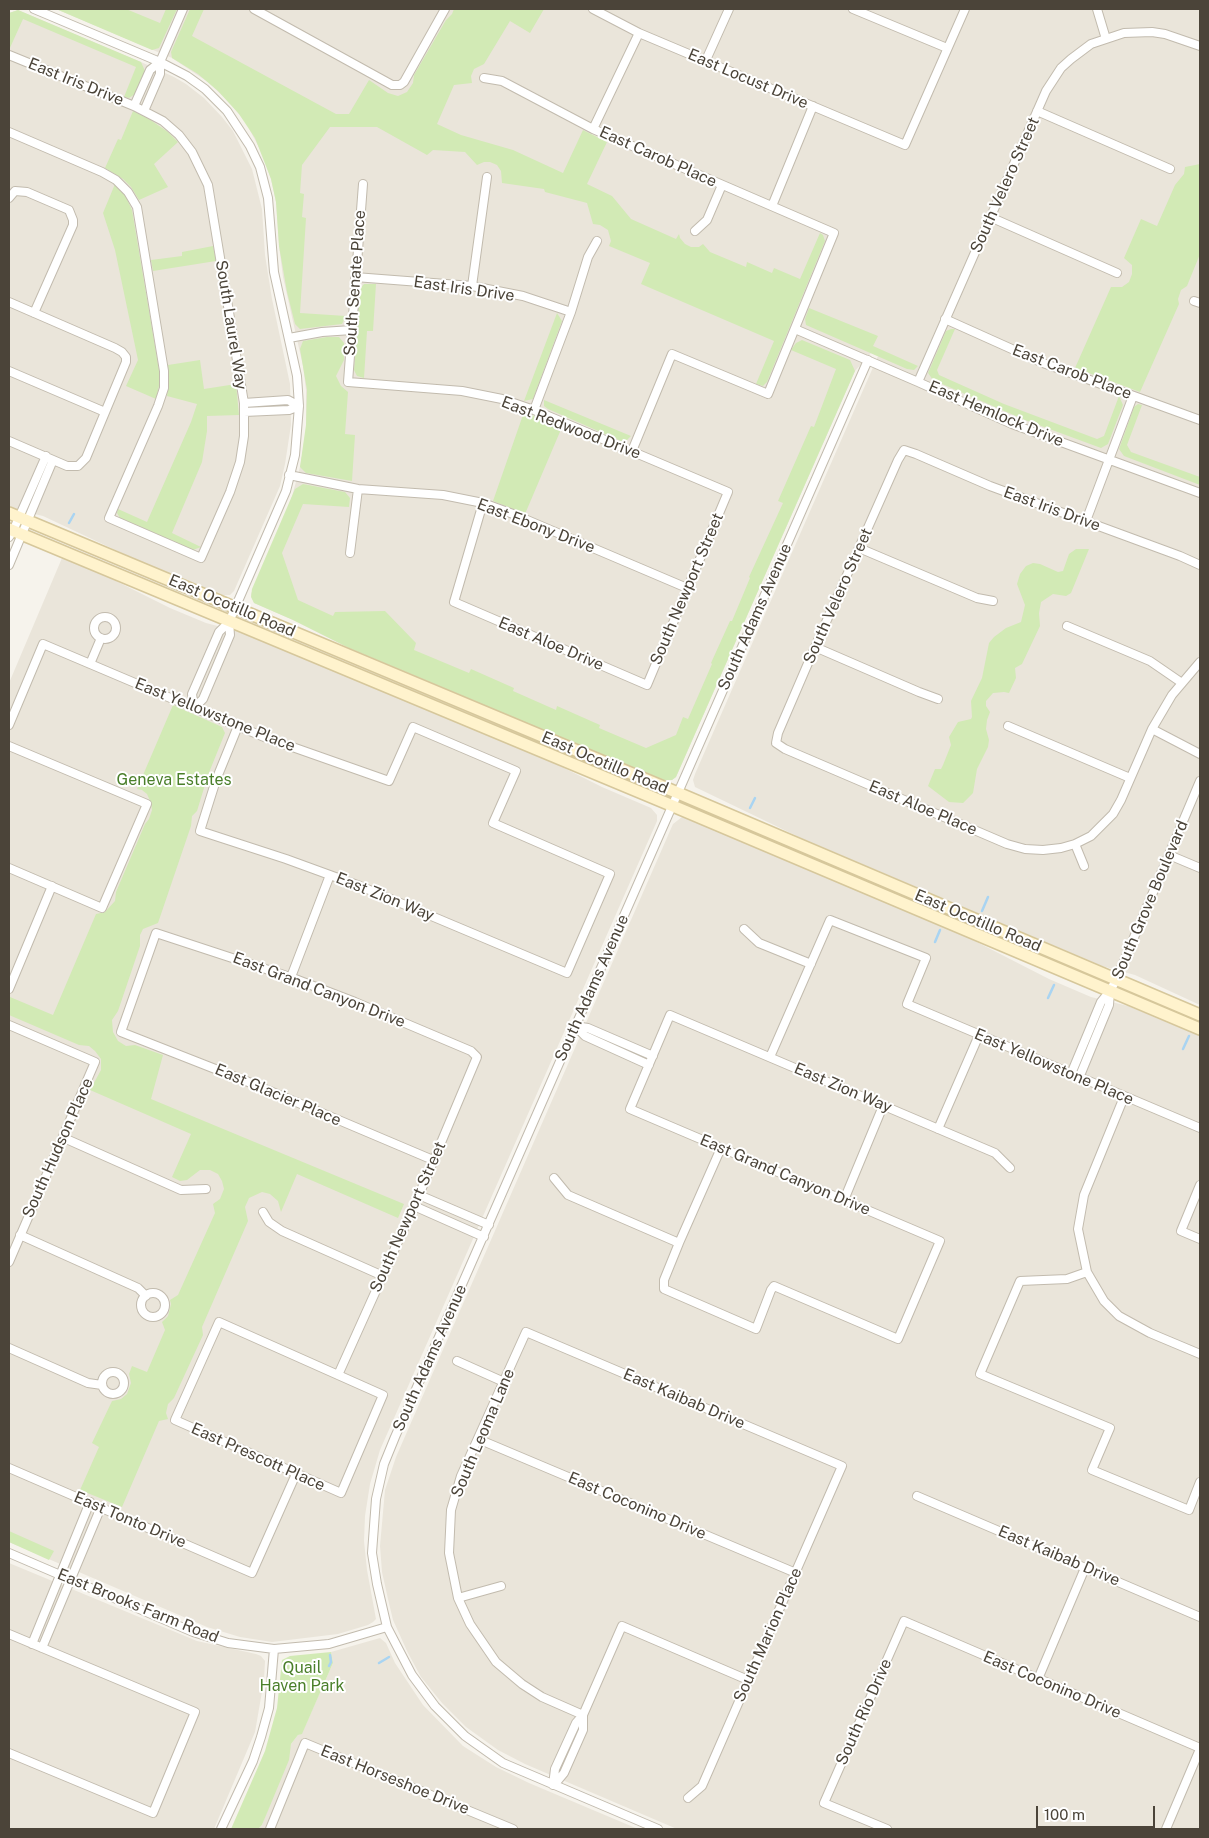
<!DOCTYPE html>
<html>
<head>
<meta charset="utf-8">
<style>
	body { margin:0 }
	#map { position:relative; width:1209px; height:1838px; overflow:hidden; background:#f6f3ec; font-family:"Public Sans",sans-serif }
	canvas { display:block }
	.frame { position:absolute; inset:0; border:10px solid #4b4439; pointer-events:none }
	.scale { position:absolute; left:1036px; top:1806px; width:119px; height:22px; box-sizing:border-box; border:2px solid #4b4439; border-top:0; padding-left:6px; font-size:15px; line-height:18px; white-space:nowrap; color:#4b4439; -webkit-text-stroke:4px #fff; paint-order:stroke }
</style>
</head>
<body>
<div id="map">
<canvas width="1209" height="1838"></canvas>
<div class="frame"></div>
<div class="scale">100 m</div>
</div>
<script>
const ctx = document.querySelector('canvas').getContext('2d');
ctx.lineJoin = 'round';
function fillPath(path, color) { ctx.fillStyle = color; ctx.fill(path, 'evenodd'); }
const poly = rows => new Path2D(rows.map(r => 'M' + r).join(''));
function strokePath(path, color, width, dash) { ctx.strokeStyle = color; ctx.lineWidth = width; ctx.lineCap = dash ? 'butt' : 'round'; ctx.setLineDash(dash || []); ctx.stroke(path); }
function drawText(font, color, halo, rows, align = 'center') {
  ctx.font = font + ' "Public Sans",sans-serif'; ctx.lineWidth = 4; ctx.setLineDash([]); ctx.textBaseline = 'middle'; ctx.strokeStyle = halo; ctx.fillStyle = color; for (const [text, x, y, turn = 0] of rows) {
    ctx.save(); ctx.translate(x, y); ctx.rotate((+turn || 0) * Math.PI / 180); ctx.textAlign = isNaN(turn) ? turn : align; if (halo) ctx.strokeText(text, 0, 0); ctx.fillText(text, 0, 0); ctx.restore();
  }
}
const residential = poly([
	[56,9,1200,9,1200,1005,1135,975,1102,966,801,838,695,787,693,780,695,774,878,356,871,353,855,371,676,777,672,780,663,780,349,648,293,620,254,603,251,594,291,500,300,467,306,431,306,390,303,366,283,277,279,246,276,202,271,179,262,153,246,123,230,103,208,82,172,58],
	[18,10,141,62,174,77,186,84,204,98,222,117,233,131,252,169,262,209,265,255,272,299,290,384,291,425,285,464,280,486,234,591,230,595,220,595,126,555,43,516,9,508,9,13],
	[62,558,106,576,170,608,206,623,244,633,538,755,602,787,651,808,657,815,657,821,380,1450,370,1484,365,1516,364,1541,367,1570,376,1619,373,1622,368,1625,338,1634,272,1642,240,1637,207,1627,9,1542,9,683],
	[682,817,753,846,965,936,1049,979,1091,997,1128,1006,1200,1036,1200,1829,677,1829,525,1764,498,1750,466,1727,442,1703,421,1677,408,1653,393,1620,388,1599,382,1572,380,1546,385,1490,396,1457,673,824],
	[9,1563,197,1641,256,1654,261,1656,265,1661,264,1680,255,1732,214,1829,9,1829],
	[380,1638,386,1643,395,1663,423,1705,463,1746,496,1767,529,1783,638,1829,258,1829,262,1825,291,1744,298,1735,302,1733,333,1663,331,1652]
]);
const green = poly([
	[56,9,126,9,160,23,166,9,177,9,159,48,152,50],
	[190,9,204,9,192,36,336,114,349,114,369,80,388,93,398,96,407,92,413,83,414,75,446,20,452,14,454,9,544,9,530,33,510,21,484,64,474,69,471,76,472,83,454,85,437,124,461,135,513,150,563,173,583,130,607,142,587,184,612,196,631,219,676,239,679,234,680,238,685,244,691,247,699,247,703,244,710,252,746,267,747,262,772,273,774,268,800,279,820,233,823,235,825,241,767,382,763,386,756,384,774,341,641,284,650,263,609,246,611,241,608,230,600,225,593,224,587,203,545,192,544,189,502,183,501,171,497,165,490,162,484,162,477,165,465,152,433,150,427,155,377,127,330,127,302,165,300,193,304,194,302,217,306,218,300,313,346,316,342,324,300,329,295,324,287,292,279,246,276,202,271,179,255,138,239,114,218,91,198,74,172,58,171,52],
	[18,10,141,62,145,71,135,94,129,98,124,97,136,67,23,19,9,50,9,13],
	[133,111,149,119,168,132,178,142,154,164,168,187,139,200,131,187,123,179,105,168,118,139,121,140],
	[1200,164,1200,254,1187,286,1181,290,1178,299,1179,304,1140,392,1075,368,1111,287,1122,287,1129,282,1132,274,1132,265,1124,258,1141,219,1157,226,1175,185,1184,174,1185,167],
	[115,184,125,195,132,210,159,370,159,386,156,399,126,386,138,360,115,250,103,213],
	[213,246,216,261,153,271,151,260,182,256,182,252],
	[364,284,376,284,373,331,367,331,364,378,357,376,354,370,360,289],
	[809,308,878,336,873,346,918,366,914,370,907,369,806,325,805,319],
	[557,313,562,321,533,399,524,401],
	[951,329,955,329,937,370,939,375,1004,404,1097,439,1104,436,1119,396,1123,405,1108,444,1101,448,1025,420,933,380,928,373,946,331],
	[327,337,339,337,344,343,344,360,336,376,341,386,348,392,345,434,355,435,352,481,306,473,300,467,306,425,307,390,300,349,303,341],
	[802,340,850,360,855,371,676,777,672,780,663,780,349,648,293,620,254,603,251,597,252,589,295,489,303,484,345,492,350,498,349,507,303,504,282,553,298,600,333,616,335,612,385,611,416,643,414,650,469,673,471,669,514,688,513,691,556,710,557,706,600,725,599,728,646,748,676,735,683,717,688,719,712,664,711,663,730,621,732,621,750,578,749,577,783,503,778,501,811,426,814,427,836,369,791,350,796,343],
	[200,360,204,389,236,384,239,415,207,416,207,431,202,462,172,533,201,547,193,550,120,518,117,513,118,509,147,522,191,422,197,404,167,396,169,378,168,365],
	[544,400,631,436,627,440,621,441,548,409,544,406],
	[1138,404,1142,405,1127,445,1131,452,1200,477,1200,485,1124,456,1119,449,1134,407],
	[524,412,562,427,525,514,493,501],
	[1076,549,1089,549,1071,593,1066,596,1053,594,1041,602,1039,613,1040,626,1022,664,1015,668,1016,678,1009,693,1004,692,993,693,986,701,986,706,990,712,987,720,986,729,989,740,988,747,977,769,973,793,963,803,949,802,928,786,935,769,941,769,943,765,951,745,949,737,958,722,971,719,972,717,971,701,982,678,989,643,994,637,1006,628,1021,622,1025,605,1017,584,1020,574,1026,566,1033,563,1040,564,1058,572,1063,571,1069,554],
	[173,705,222,727,225,733,208,775,197,811,192,816,191,826,158,923,143,929,140,935,140,946,118,1011,112,1020,113,1032,118,1041,126,1046,135,1045,163,1055,151,1099,404,1204,398,1218,297,1174,281,1212,278,1201,270,1194,262,1192,249,1198,245,1207,248,1221,202,1327,203,1335,174,1398,168,1404,166,1413,168,1419,159,1421,122,1507,80,1490,99,1447,92,1443,112,1401,121,1399,127,1394,131,1383,129,1374,132,1366,147,1372,165,1330,162,1322,168,1316,171,1304,170,1300,178,1295,215,1213,213,1204,220,1199,224,1189,222,1181,218,1174,210,1170,200,1170,187,1180,180,1181,172,1177,191,1134,90,1090,101,1070,101,1059,95,1051,89,1046,79,1045,9,1015,9,1001,10,997,53,1015,96,914,105,912,115,901,116,892,145,824,149,819,152,810,151,803,147,794,142,790,137,789],
	[9,1531,54,1551,49,1560,9,1542],
	[331,1652,333,1663,302,1734,298,1735,291,1744,289,1760,262,1825,258,1829,231,1829,265,1751,277,1708,282,1660,290,1656]
]);
const stream = poly([
	[69,523,74,514],
	[750,808,755,798],
	[982,911,988,897],
	[935,942,940,930],
	[1048,998,1054,985],
	[1183,1049,1189,1036],
	[379,1663,389,1657],
	[329,1666,331,1662,330,1655]
]);
const minor = poly([
	[34,9,160,62,187,76,205,89,227,111,250,146,260,167,268,198,274,272,297,376,299,406,295,455,286,491,229,622,230,635,203,699,194,708],
	[254,9,392,85,400,85,404,82,445,9],
	[593,9,639,33,905,145,965,9],
	[853,9,947,48],
	[1097,9,1106,39],
	[9,55,134,106,163,121,179,135,192,152,208,185,244,403,244,436,240,462,230,492,201,558,109,518,158,406,164,388,164,371,137,207,128,192,116,180,102,172,9,132],
	[706,60,729,9],
	[484,78,502,81,593,129,834,233,768,394,672,354,632,451],
	[134,106,150,70,160,62],
	[144,111,160,74,160,62,183,9],
	[1037,111,1170,169],
	[593,129,639,33],
	[363,184,348,382,462,391,502,399,534,410,728,492,647,685,454,602,483,503],
	[9,198,15,191,27,192,69,210,73,220,73,225,34,313],
	[772,206,813,106],
	[990,217,1117,273],
	[695,231,707,220,722,185],
	[355,277,472,286,523,296,571,312],
	[472,286,487,177],
	[1194,301,1200,303],
	[9,302,115,348,122,352,126,357,126,362,86,458,78,466,67,466,9,441],
	[945,319,1043,363,1200,420],
	[795,329,918,382,1012,424,1200,493],
	[289,338,322,332,352,330],
	[9,371,105,412],
	[918,382,1046,91,1061,68,1071,59,1091,44,1124,33,1152,32,1165,34,1200,46],
	[244,403,288,400,299,406],
	[534,410,571,312,588,257,597,241],
	[244,412,289,410,299,406],
	[289,475,358,489,443,495,483,503,513,514,687,588],
	[1086,521,1133,396],
	[9,537,13,531,46,456],
	[859,548,977,598,993,601],
	[350,553,358,489],
	[9,565,53,460],
	[1200,565,1180,556,990,486,916,454,904,450,898,460,815,647,778,733,776,743,785,749,1007,844,1025,849,1043,850,1061,848,1075,844,1091,836,1113,814,1121,800,1152,729,1172,695,1200,662],
	'94 628a11 11 0 1 1 22 0a11 11 0 1 1-22 0Z',
	[1067,626,1150,661,1182,683],
	[815,647,919,692,938,699],
	[90,664,101,638],
	[194,708,192,694,219,632,229,622],
	[9,725,43,644,194,708,238,726,264,737,389,781,413,727,516,771,493,823,610,874,567,973,360,886,286,859,200,831,216,780,238,726],
	[1008,726,1130,778],
	[1152,729,1200,754],
	[9,746,147,804,102,908,9,868],
	[1075,844,1084,866],
	[1169,855,1200,868],
	[744,929,759,943,811,964],
	[291,977,330,875],
	[9,989,52,886],
	[9,1025,95,1062,9,1262],
	[575,1026,585,1036,649,1065],
	[575,1026,588,1028,653,1056],
	[770,1057,830,920,926,958,907,1004,1200,1128],
	[1071,1074,1101,1002,1110,991,1116,980,1200,781],
	[1079,1078,1109,1005,1110,991],
	[1124,1097,1084,1195,1078,1229,1087,1272,1104,1301,1119,1316,1150,1333,1200,1354],
	[938,1129,979,1035],
	[64,1138,181,1190,206,1189],
	[721,1148,679,1243,664,1280,664,1289,756,1329,771,1290,774,1286,898,1339,940,1241,630,1109,670,1015,995,1153,1010,1168],
	[554,1178,568,1195,679,1243],
	[1200,1185,1181,1231,1200,1239],
	[419,1195,489,1225],
	[844,1200,883,1106],
	[414,1206,484,1237],
	[263,1212,269,1222,282,1231,383,1276],
	[20,1235,138,1288,146,1296],
	[1087,1272,1067,1279,1020,1281,980,1374,1110,1428,1092,1470,1189,1510,1200,1482],
	'141 1305a12 12 0 1 1 24 0a12 12 0 1 1-24 0Z',
	[219,1322,383,1395,341,1493,175,1420,219,1322],
	[9,1348,88,1383,102,1385],
	[457,1361,504,1382],
	'102 1383a11 11 0 1 1 22 0a11 11 0 1 1-22 0Z',
	[338,1375,419,1195,477,1057,471,1051,355,1002,290,977,156,933,121,1032,256,1085,433,1160],
	[478,1439,796,1573],
	[9,1468,252,1573,296,1474],
	[917,1496,1200,1617],
	[9,1553,193,1632,228,1643,274,1649,329,1644,387,1627],
	[458,1598,501,1586],
	[9,1634,195,1712,153,1813,9,1753],
	[32,1644,90,1502],
	[42,1648,101,1507],
	[1038,1679,1085,1568],
	[583,1715,542,1697,522,1684,496,1662,470,1624,458,1598,449,1553,451,1510,461,1476,526,1332,842,1466,702,1786,688,1798],
	[553,1785,555,1769,576,1723,583,1715,622,1626,748,1680],
	[554,1785,564,1773,583,1730,583,1715],
	[221,1829,253,1761,261,1737,269,1708,274,1649],
	[270,1829,305,1743,513,1829],
	[658,1829,503,1763,465,1736,435,1706,412,1675,387,1627,377,1584,372,1553,376,1499,384,1464,395,1437,868,360],
	[887,1829,824,1803,904,1621,1200,1748],
	[1166,1829,1200,1749]
]);
const secondary = poly([
	[9,513,678,793,1200,1015],
	[9,529,673,806,1200,1029]
]);
const streetNames = [
	["East Locust Drive",748,79,23],
	["East Iris Drive",76,82,22],
	["East Carob Place",658,157,24],
	["South Velero Street",1005,185,-66],
	["South Senate Place",355,283,-86],
	["East Iris Drive",464,289,8],
	["South Laurel Way",231,325,81],
	["East Carob Place",1072,372,21],
	["East Hemlock Drive",996,414,23],
	["East Redwood Drive",571,428,21],
	["East Iris Drive",1052,509,20],
	["East Ebony Drive",536,526,21],
	["South Newport Street",687,589,-67],
	["South Velero Street",838,596,-66],
	["East Ocotillo Road",232,606,23],
	["South Adams Avenue",755,617,-66],
	["East Aloe Drive",551,644,23],
	["East Yellowstone Place",215,715,22],
	["East Ocotillo Road",605,763,23],
	["East Aloe Place",923,808,23],
	["East Zion Way",385,897,22],
	["South Grove Boulevard",1150,900,-67],
	["East Ocotillo Road",978,921,23],
	["South Adams Avenue",592,988,-66],
	["East Grand Canyon Drive",319,990,21],
	["East Yellowstone Place",1054,1067,23],
	["East Zion Way",843,1088,23],
	["East Glacier Place",278,1095,23],
	["South Hudson Place",58,1148,-66],
	["East Grand Canyon Drive",785,1175,23],
	["South Newport Street",408,1217,-66],
	["South Adams Avenue",430,1358,-66],
	["East Kaibab Drive",684,1399,23],
	["South Leoma Lane",483,1433,-67],
	["East Prescott Place",258,1457,24],
	["East Coconino Drive",637,1506,23],
	["East Tonto Drive",130,1520,23],
	["East Kaibab Drive",1059,1556,23],
	["East Brooks Farm Road",138,1606,22],
	["South Marion Place",768,1635,-66],
	["East Coconino Drive",1052,1685,23],
	["South Rio Drive",864,1712,-66],
	["East Horseshoe Drive",395,1780,22]
];
const parkNames = [
	["Geneva Estates",174,780],
	["Quail",302,1668],
	["Haven Park",302,1686]
];
fillPath(residential, '#eae5da');
fillPath(green, '#d2eab5');
strokePath(stream, '#a9d4f2', 2.5);
strokePath(minor, '#c2bbae', 10);
strokePath(secondary, '#d6c79b', 14);
strokePath(minor, '#fff', 8);
strokePath(secondary, '#fff3cd', 11);
drawText('16px', '#4b4439', '#fff', streetNames);
drawText('16px', '#4a7f2a', '#fff', parkNames);
</script>
</body>
</html>
